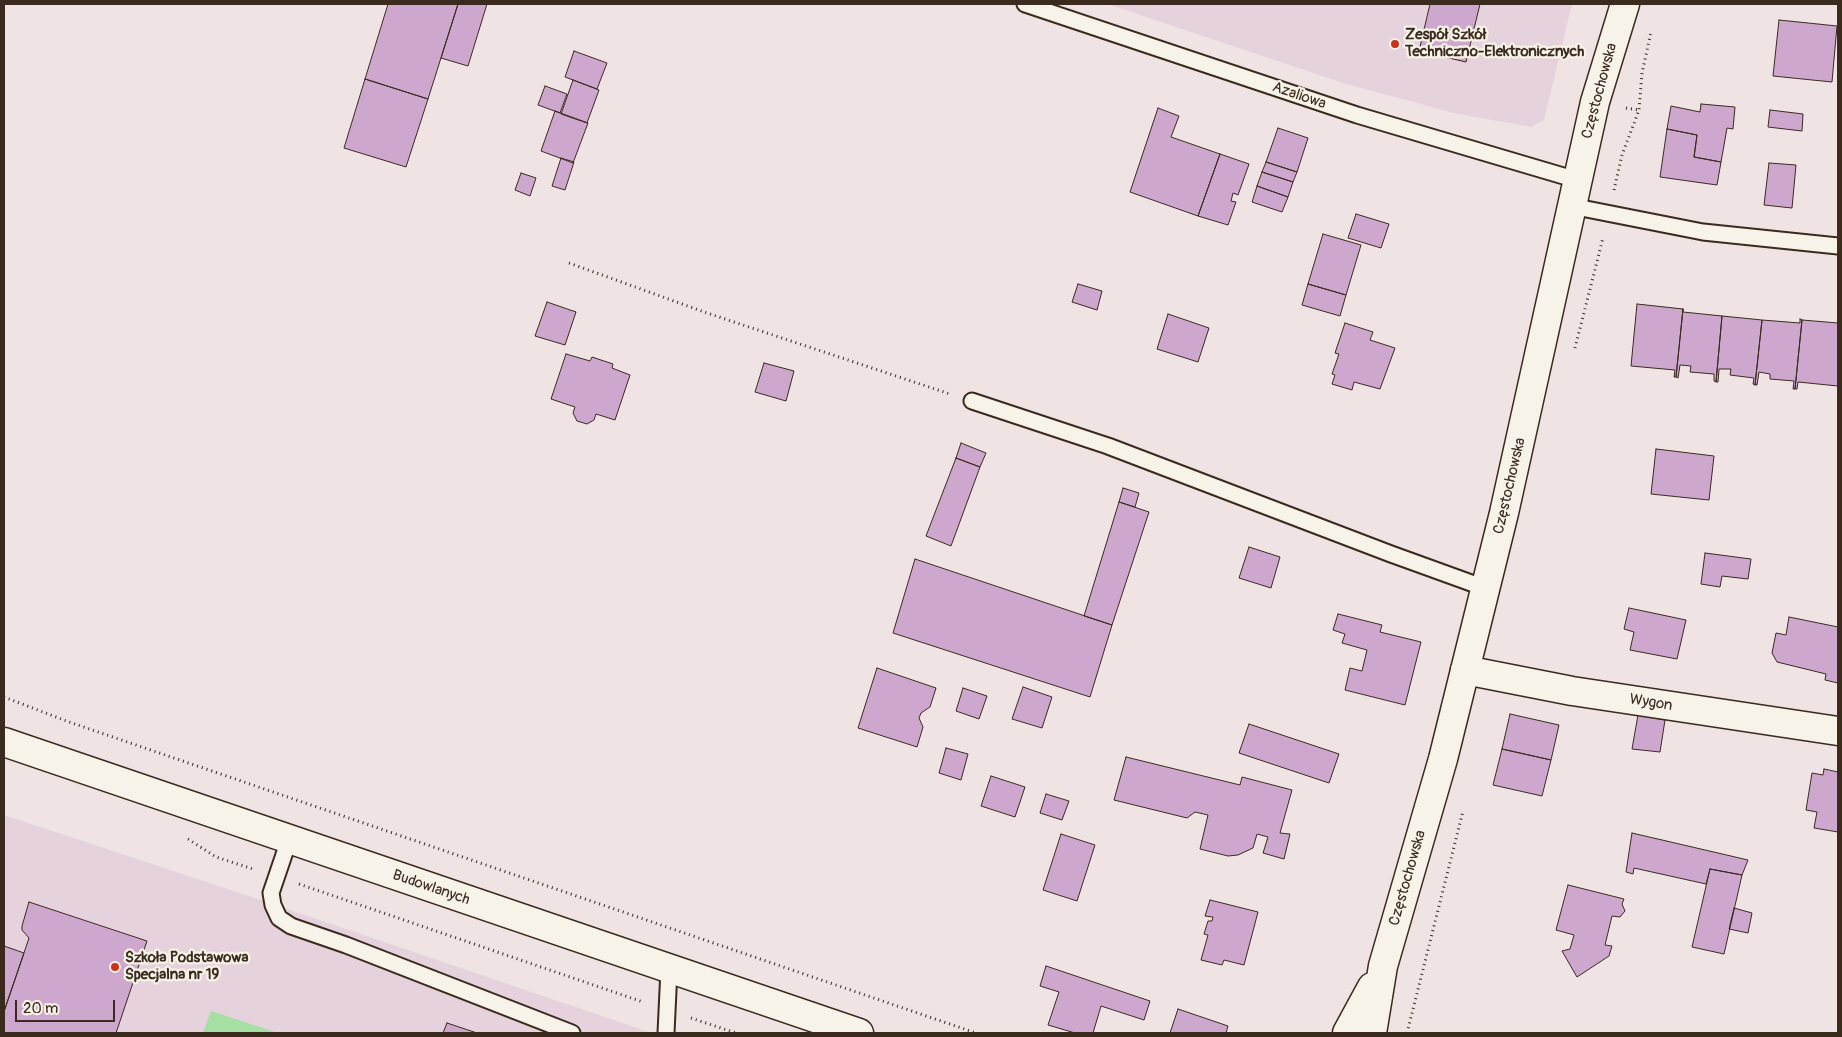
<!DOCTYPE html>
<html>
<head>
<meta charset="utf-8">
<style>
	body { margin:0 }
	#map { position:relative; width:1842px; height:1037px; overflow:hidden; background:#efe4e3; font-family:Pangolin,sans-serif }
	canvas { display:block }
	.frame { position:absolute; inset:0; border:5px solid #3b2a1e; pointer-events:none }
	.scale { position:absolute; left:15px; top:1000px; width:100px; height:22px; box-sizing:border-box; border:2px solid #3b2a1e; border-top:0; padding-left:6px; font-size:15px; line-height:18px; white-space:nowrap; color:#3b2a1e; -webkit-text-stroke:4px #f7f3e8; paint-order:stroke }
</style>
</head>
<body>
<div id="map">
<canvas width="1842" height="1037"></canvas>
<div class="frame"></div>
<div class="scale">20 m</div>
</div>
<script>
const ctx = document.querySelector('canvas').getContext('2d');
ctx.lineJoin = 'round';
function fillPath(path, color) { ctx.fillStyle = color; ctx.fill(path, 'evenodd'); }
const poly = rows => new Path2D(rows.map(r => 'M' + r).join(''));
function strokePath(path, color, width, dash) { ctx.strokeStyle = color; ctx.lineWidth = width; ctx.lineCap = dash ? 'butt' : 'round'; ctx.setLineDash(dash || []); ctx.stroke(path); }
function drawText(font, color, halo, rows, align = 'center') {
  ctx.font = font + ' Pangolin,sans-serif'; ctx.lineWidth = 4.5; ctx.setLineDash([]); ctx.textBaseline = 'middle'; ctx.strokeStyle = halo; ctx.fillStyle = color; for (const [text, x, y, turn = 0] of rows) {
    ctx.save(); ctx.translate(x, y); ctx.rotate((+turn || 0) * Math.PI / 180); ctx.textAlign = isNaN(turn) ? turn : align; if (halo) ctx.strokeText(text, 0, 0); ctx.fillText(text, 0, 0); ctx.restore();
  }
}
const built = poly([
	[1107,4,1572,4,1544,120,1531,127,1454,113,1346,84],
	[4,815,249,896,652,1033,4,1033]
]);
const green = poly([
	[211,1011,278,1033,203,1033]
]);
const building = poly([
	[388,4,458,4,428,99,365,79,388,4],
	[458,4,487,4,468,66,441,58,458,4],
	[1430,4,1480,4,1466,62,1419,51,1430,4],
	[1779,20,1837,26,1832,82,1773,76,1779,20],
	[574,51,607,63,597,89,565,77,574,51],
	[365,79,428,99,406,167,344,148,365,79],
	[573,80,599,90,587,123,561,114,573,80],
	[545,86,567,94,560,113,538,105,545,86],
	[1701,104,1735,107,1733,129,1727,128,1721,162,1694,157,1697,135,1667,129,1671,106,1700,112,1701,104],
	[1158,108,1179,116,1171,137,1220,154,1198,216,1130,192,1158,108],
	[1770,110,1803,114,1802,131,1768,127,1770,110],
	[555,111,588,123,573,163,541,151,555,111],
	[1278,128,1308,138,1297,172,1266,162,1278,128],
	[1667,129,1697,135,1694,157,1721,162,1717,185,1660,177,1667,129],
	[1220,154,1249,164,1238,195,1233,193,1231,201,1236,202,1228,225,1198,216,1220,154],
	[561,158,574,162,565,190,552,186,561,158],
	[1266,162,1297,172,1293,182,1262,172,1266,162],
	[1769,163,1796,165,1792,208,1764,205,1769,163],
	[1262,172,1293,182,1288,197,1257,186,1262,172],
	[521,173,536,178,530,196,515,190,521,173],
	[1257,186,1288,197,1282,212,1252,202,1257,186],
	[1356,214,1389,224,1381,248,1348,238,1356,214],
	[1323,234,1361,245,1346,295,1308,284,1323,234],
	[1078,284,1102,291,1097,310,1072,302,1078,284],
	[1308,284,1346,295,1340,316,1302,305,1308,284],
	[547,302,576,312,565,345,535,336,547,302],
	[1637,304,1683,309,1676,377,1674,377,1675,370,1631,366,1637,304],
	[1683,309,1683,312,1722,316,1716,382,1714,381,1714,374,1690,372,1691,366,1680,365,1678,378,1676,377,1683,309],
	[1168,314,1209,328,1198,362,1157,349,1168,314],
	[1722,316,1762,320,1755,385,1753,384,1754,378,1730,375,1731,369,1719,369,1718,382,1716,382,1722,316],
	[1800,319,1802,320,1795,389,1793,389,1794,381,1770,379,1770,374,1759,372,1757,385,1755,385,1762,320,1800,323,1800,319],
	[1802,320,1838,323,1838,386,1798,382,1797,389,1795,389,1802,320],
	[1345,323,1373,332,1370,340,1395,348,1380,389,1354,382,1352,390,1332,384,1335,375,1332,374,1339,354,1335,353,1345,323],
	[566,354,590,361,592,357,613,364,612,368,630,375,615,420,596,414,594,420,587,424,577,421,573,413,575,407,551,399,566,354],
	[764,363,794,371,786,401,755,392,764,363],
	[961,443,986,453,980,467,956,458,961,443],
	[1656,449,1714,456,1709,500,1651,494,1656,449],
	[956,458,980,467,951,546,926,536,956,458],
	[1123,488,1139,493,1135,507,1119,502,1123,488],
	[1119,502,1149,512,1112,625,1084,616,1119,502],
	[1249,547,1280,557,1271,588,1239,578,1249,547],
	[1705,553,1751,559,1748,579,1722,576,1720,587,1701,584,1705,553],
	[915,559,1112,625,1090,697,893,633,915,559],
	[1629,608,1686,620,1677,659,1630,650,1634,632,1624,629,1629,608],
	[1338,614,1382,625,1380,632,1421,642,1405,705,1345,690,1350,668,1362,671,1367,650,1342,643,1345,634,1333,630,1338,614],
	[1789,617,1838,627,1838,683,1825,680,1826,674,1777,662,1772,653,1776,633,1786,635,1789,617],
	[877,668,936,688,930,707,921,713,919,718,923,727,917,747,858,728,877,668],
	[1023,687,1052,697,1042,728,1012,719,1023,687],
	[963,688,987,696,979,719,956,711,963,688],
	[1510,714,1559,725,1551,760,1502,749,1510,714],
	[1638,715,1665,720,1660,752,1632,749,1638,715],
	[1249,724,1339,754,1329,783,1239,753,1249,724],
	[946,748,968,754,961,780,939,773,946,748],
	[1502,749,1551,760,1542,796,1493,785,1502,749],
	[1126,757,1240,785,1242,777,1292,790,1280,833,1290,834,1284,859,1263,853,1268,837,1257,834,1253,848,1238,855,1228,856,1200,849,1208,815,1195,812,1187,818,1114,800,1126,757],
	[1824,769,1838,772,1838,832,1814,828,1817,812,1806,810,1812,773,1823,775,1824,769],
	[991,776,1025,787,1015,817,981,806,991,776],
	[1046,794,1069,801,1062,820,1040,813,1046,794],
	[1632,833,1748,860,1742,875,1710,869,1706,884,1634,868,1633,874,1626,872,1632,833],
	[1061,834,1095,845,1077,901,1043,890,1061,834],
	[1710,869,1742,875,1724,954,1692,947,1710,869],
	[1568,885,1624,899,1622,904,1625,911,1620,917,1612,916,1605,945,1612,946,1609,956,1577,977,1562,951,1570,949,1574,935,1556,930,1568,885],
	[1210,900,1258,912,1244,965,1224,960,1222,965,1201,960,1208,935,1204,934,1208,921,1212,921,1213,917,1205,916,1210,900],
	[29,902,147,941,116,1033,4,1033,4,1012,29,938,22,930,22,926,29,902],
	[1734,908,1752,913,1748,933,1729,929,1734,908],
	[4,946,24,953,4,1011,4,946],
	[1046,966,1150,1001,1144,1020,1101,1006,1093,1033,1075,1033,1048,1025,1059,992,1040,986,1046,966],
	[1178,1009,1228,1026,1226,1033,1170,1033,1178,1009],
	[447,1023,477,1033,443,1033,447,1023]
]);
const path = poly([
	[1626,108,1639,110],
	[1614,190,1622,155,1639,110,1642,73,1651,32],
	[569,263,707,313,950,394],
	[1575,348,1603,238],
	[4,697,69,722,976,1033],
	[188,839,216,857,253,869],
	[299,884,643,1002],
	[691,1018,736,1033],
	[1407,1033,1463,811]
]);
const lane = poly([
	[1025,4,1357,115,1577,180],
	[1571,206,1703,232,1838,246],
	[972,401,1108,446,1391,554,1485,588],
	[289,840,271,893,273,905,279,918,291,926,346,945,572,1033],
	[666,1033,669,969]
]);
const street = poly([
	[1465,670,1572,691,1838,731]
]);
const secondary = poly([
	[4,742,859,1033],
	[1347,1033,1372,987],
	[1372,1033,1383,966,1443,759,1504,513,1595,102,1625,4]
]);
const markers = [
	[1395,44,5,"#c8321e"],
	[115,967,5,"#c8321e"]
];
const poiNames = [
	["Zespół Szkół",1405,35],
	["Techniczno-Elektronicznych",1405,52],
	["Szkoła Podstawowa",125,958],
	["Specjalna nr 19",125,975]
];
const streetNames = [
	["Częstochowska",1600,91,-75],
	["Azaliowa",1299,96,19],
	["Częstochowska",1510,486,-77],
	["Wygon",1651,703,9],
	["Częstochowska",1408,878,-74],
	["Budowlanych",431,888,19]
];
fillPath(built, '#e5d2dd');
fillPath(green, '#a5dfa4');
fillPath(building, '#cea7ce');
strokePath(building, '#3b2a1e', 1);
strokePath(lane, '#3b2a1e', 19);
strokePath(street, '#3b2a1e', 31);
strokePath(secondary, '#3b2a1e', 31);
strokePath(path, '#3b2a1e', 3, [1, 4]);
strokePath(lane, '#f7f3e8', 15);
strokePath(street, '#f7f3e8', 28);
strokePath(secondary, '#f7f3e8', 28);
for (const [x, y, r, color] of markers) { const dot = new Path2D(); dot.arc(x, y, r, 0, 2 * Math.PI); ctx.fillStyle = color; ctx.fill(dot); strokePath(dot, '#f7f3e8', 2); }
drawText('bold 15px', '#3b2a1e', '#f7f3e8', poiNames, 'left');
drawText('15px', '#3b2a1e', '#f7f3e8', streetNames);
</script>
</body>
</html>
